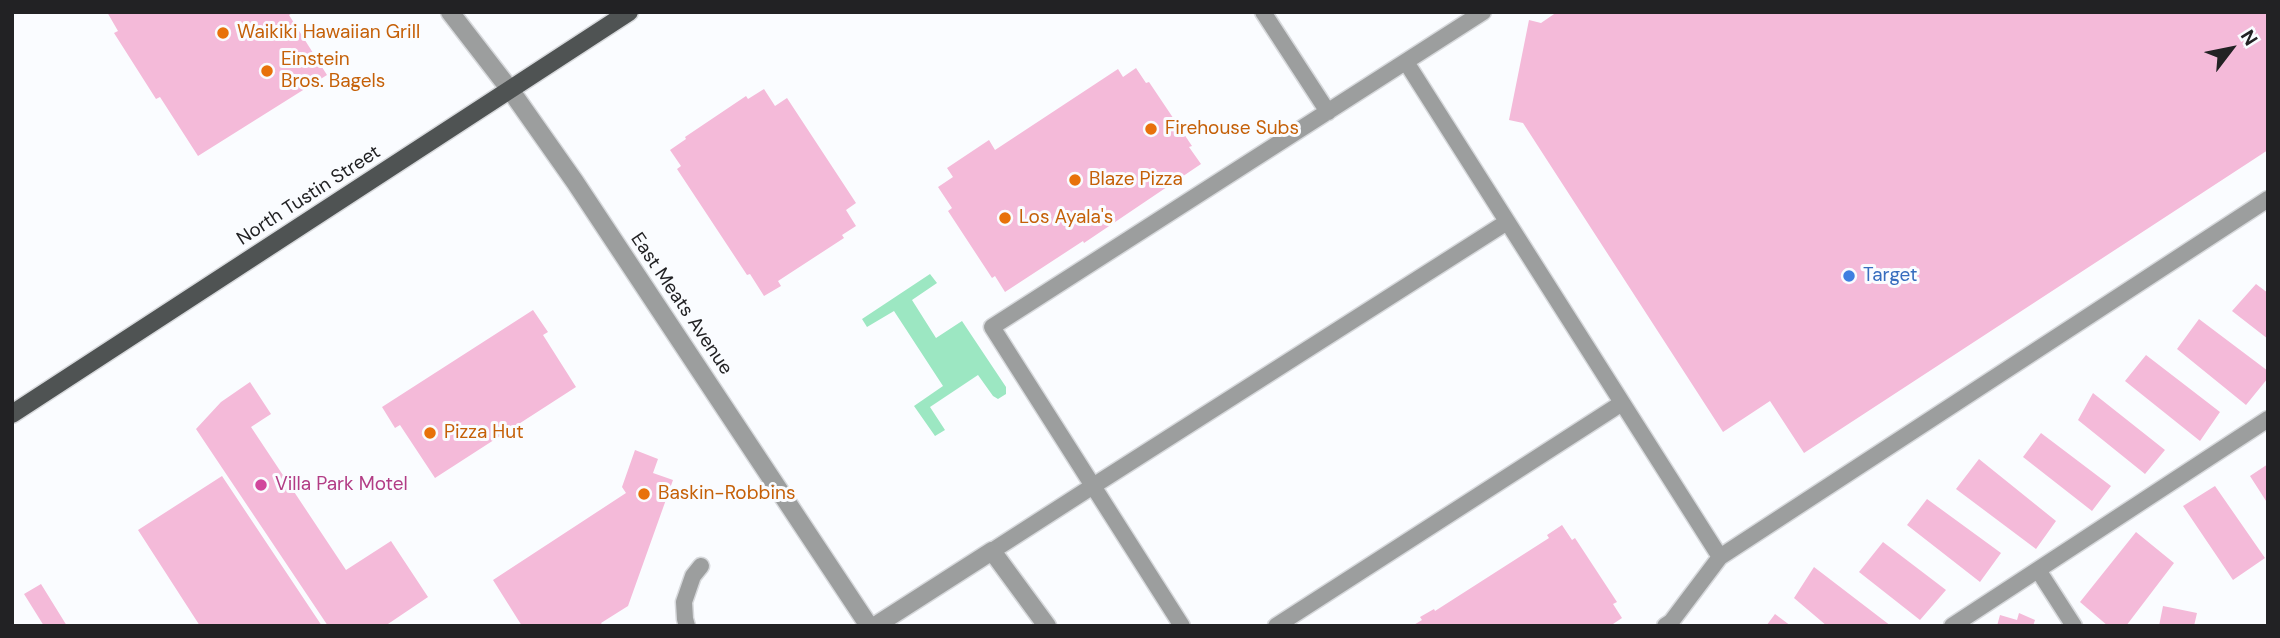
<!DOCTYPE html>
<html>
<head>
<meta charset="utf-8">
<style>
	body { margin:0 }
	#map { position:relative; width:2280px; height:638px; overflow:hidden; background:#fafcff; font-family:"DM Sans",sans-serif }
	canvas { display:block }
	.frame { position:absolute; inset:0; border:14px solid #222224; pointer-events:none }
	.north { position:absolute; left:2196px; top:14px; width:70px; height:70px; -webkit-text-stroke:5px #fafcff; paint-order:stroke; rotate:58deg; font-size:19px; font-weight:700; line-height:28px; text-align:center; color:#222224 }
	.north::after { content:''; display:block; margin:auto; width:24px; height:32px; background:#222224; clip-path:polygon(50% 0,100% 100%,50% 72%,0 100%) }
</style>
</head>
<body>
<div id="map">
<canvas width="2280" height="638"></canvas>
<div class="frame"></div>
<div class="north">N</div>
</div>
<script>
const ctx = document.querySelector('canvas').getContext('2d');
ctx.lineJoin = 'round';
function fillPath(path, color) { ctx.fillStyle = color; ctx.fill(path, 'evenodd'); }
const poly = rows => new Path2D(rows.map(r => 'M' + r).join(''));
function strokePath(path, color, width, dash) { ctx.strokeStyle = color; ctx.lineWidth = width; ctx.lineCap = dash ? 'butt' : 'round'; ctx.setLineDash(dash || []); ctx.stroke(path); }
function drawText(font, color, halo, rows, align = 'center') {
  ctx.font = font + ' "DM Sans",sans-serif'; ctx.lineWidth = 6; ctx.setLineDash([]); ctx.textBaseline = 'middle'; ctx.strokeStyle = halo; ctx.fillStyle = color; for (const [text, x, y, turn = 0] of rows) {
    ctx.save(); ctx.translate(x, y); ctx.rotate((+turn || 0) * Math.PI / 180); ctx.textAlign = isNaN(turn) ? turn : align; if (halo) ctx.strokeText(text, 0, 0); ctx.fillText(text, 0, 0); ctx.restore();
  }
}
const green = poly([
	[930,274,937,283,912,300,936,338,962,321,1006,387,1006,394,998,399,993,396,978,375,930,407,945,430,935,436,914,406,943,386,894,311,867,327,862,319]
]);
const building = poly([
	[107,12,294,12,289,15,327,75,198,156,160,97,156,99,114,33,118,31],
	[1557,12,2268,12,2268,150,1804,453,1770,401,1723,432,1523,123,1509,120,1529,20,1541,23],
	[1136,68,1146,83,1149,82,1192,146,1189,147,1201,164,1084,243,1083,241,1005,292,995,276,992,278,948,211,952,208,938,187,953,177,947,168,989,140,995,150,1118,69,1123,77],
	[764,89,775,106,787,98,856,203,846,210,856,226,842,235,844,238,778,281,781,286,764,296,750,274,747,275,677,169,681,166,670,150,686,139,685,137,746,96,748,99],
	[2256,284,2268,293,2268,339,2232,311],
	[533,310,548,332,543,335,576,387,435,478,400,425,395,428,382,407],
	[2199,319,2268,371,2268,378,2246,405,2177,349],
	[2146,355,2220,412,2200,441,2125,381],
	[250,382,271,414,251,427,346,570,391,541,428,597,385,626,328,626,196,429,221,402],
	[2093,393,2165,450,2145,474,2078,420],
	[2041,433,2111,486,2092,511,2023,457],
	[635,450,658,459,653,473,673,480,628,606,601,623,603,626,522,626,493,580,626,493,622,487],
	[1979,459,2056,521,2036,549,1956,489],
	[2268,464,2268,504,2250,476],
	[222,476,322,626,200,626,138,530],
	[2215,486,2265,558,2233,580,2183,506],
	[1927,499,2001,553,1980,582,1907,525],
	[1562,525,1572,540,1575,538,1617,602,1613,604,1622,618,1610,626,1412,626,1422,620,1420,617,1434,609,1435,611,1549,538,1547,535],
	[2136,532,2174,563,2126,626,2108,626,2080,602],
	[1883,542,1946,590,1920,620,1859,572],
	[1814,567,1891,626,1827,626,1794,598],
	[41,584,67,626,44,626,24,594],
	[2163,606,2197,613,2194,626,2159,626],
	[2019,613,2035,620,2033,626,1997,626,2000,615,2017,620],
	[1775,614,1791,626,1766,626]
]);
const service = poly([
	[1263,12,1328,112],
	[1483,12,992,327,1093,486,1507,222],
	[1406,62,1720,557],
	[992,551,1093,486,1182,626],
	[2038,570,2074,626],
	[687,626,685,619,684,602,693,576,701,566],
	[1276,626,1622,403],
	[1665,626,1671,622,1720,557,2268,199],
	[1952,626,2268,419]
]);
const minor = poly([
	[875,626,992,551,1047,626]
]);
const tertiary = poly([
	[450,12,511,91,575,182,869,626]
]);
const primary = poly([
	[12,414,629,12]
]);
const markers = [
	[223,33,7,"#e8710a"],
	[267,71,7,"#e8710a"],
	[1151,129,7,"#e8710a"],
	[1075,180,7,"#e8710a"],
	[1005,218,7,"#e8710a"],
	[1849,276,7,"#3f7fe0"],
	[430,433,7,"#e8710a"],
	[261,485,7,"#d1479c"],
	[644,494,7,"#e8710a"]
];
const foodNames = [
	["Waikiki Hawaiian Grill",237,33],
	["Einstein",281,60],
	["Bros. Bagels",281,82],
	["Firehouse Subs",1165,129],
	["Blaze Pizza",1089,180],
	["Los Ayala's",1019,218],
	["Pizza Hut",444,433],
	["Baskin-Robbins",658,494]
];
const streetNames = [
	["North Tustin Street",309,196,-33],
	["East Meats Avenue",681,304,56]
];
const shopNames = [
	["Target",1863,276]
];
const hotelNames = [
	["Villa Park Motel",275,485]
];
fillPath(green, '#9ce7c2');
fillPath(building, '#f4bad9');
strokePath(service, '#d7d9dc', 19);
strokePath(minor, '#d7d9dc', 21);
strokePath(tertiary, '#d7d9dc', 21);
strokePath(primary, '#d7d9dc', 21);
strokePath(service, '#9c9e9e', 16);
strokePath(minor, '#9c9e9e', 18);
strokePath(tertiary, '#9c9e9e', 18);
strokePath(primary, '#4f5353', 18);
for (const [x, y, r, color] of markers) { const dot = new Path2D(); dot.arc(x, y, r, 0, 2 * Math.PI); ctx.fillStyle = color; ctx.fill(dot); strokePath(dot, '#fafcff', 2.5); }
drawText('19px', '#c56008', '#fafcff', foodNames, 'left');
drawText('19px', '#222224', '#fafcff', streetNames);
drawText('19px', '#366cbe', '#fafcff', shopNames, 'left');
drawText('19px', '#b23c85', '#fafcff', hotelNames, 'left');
</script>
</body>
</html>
